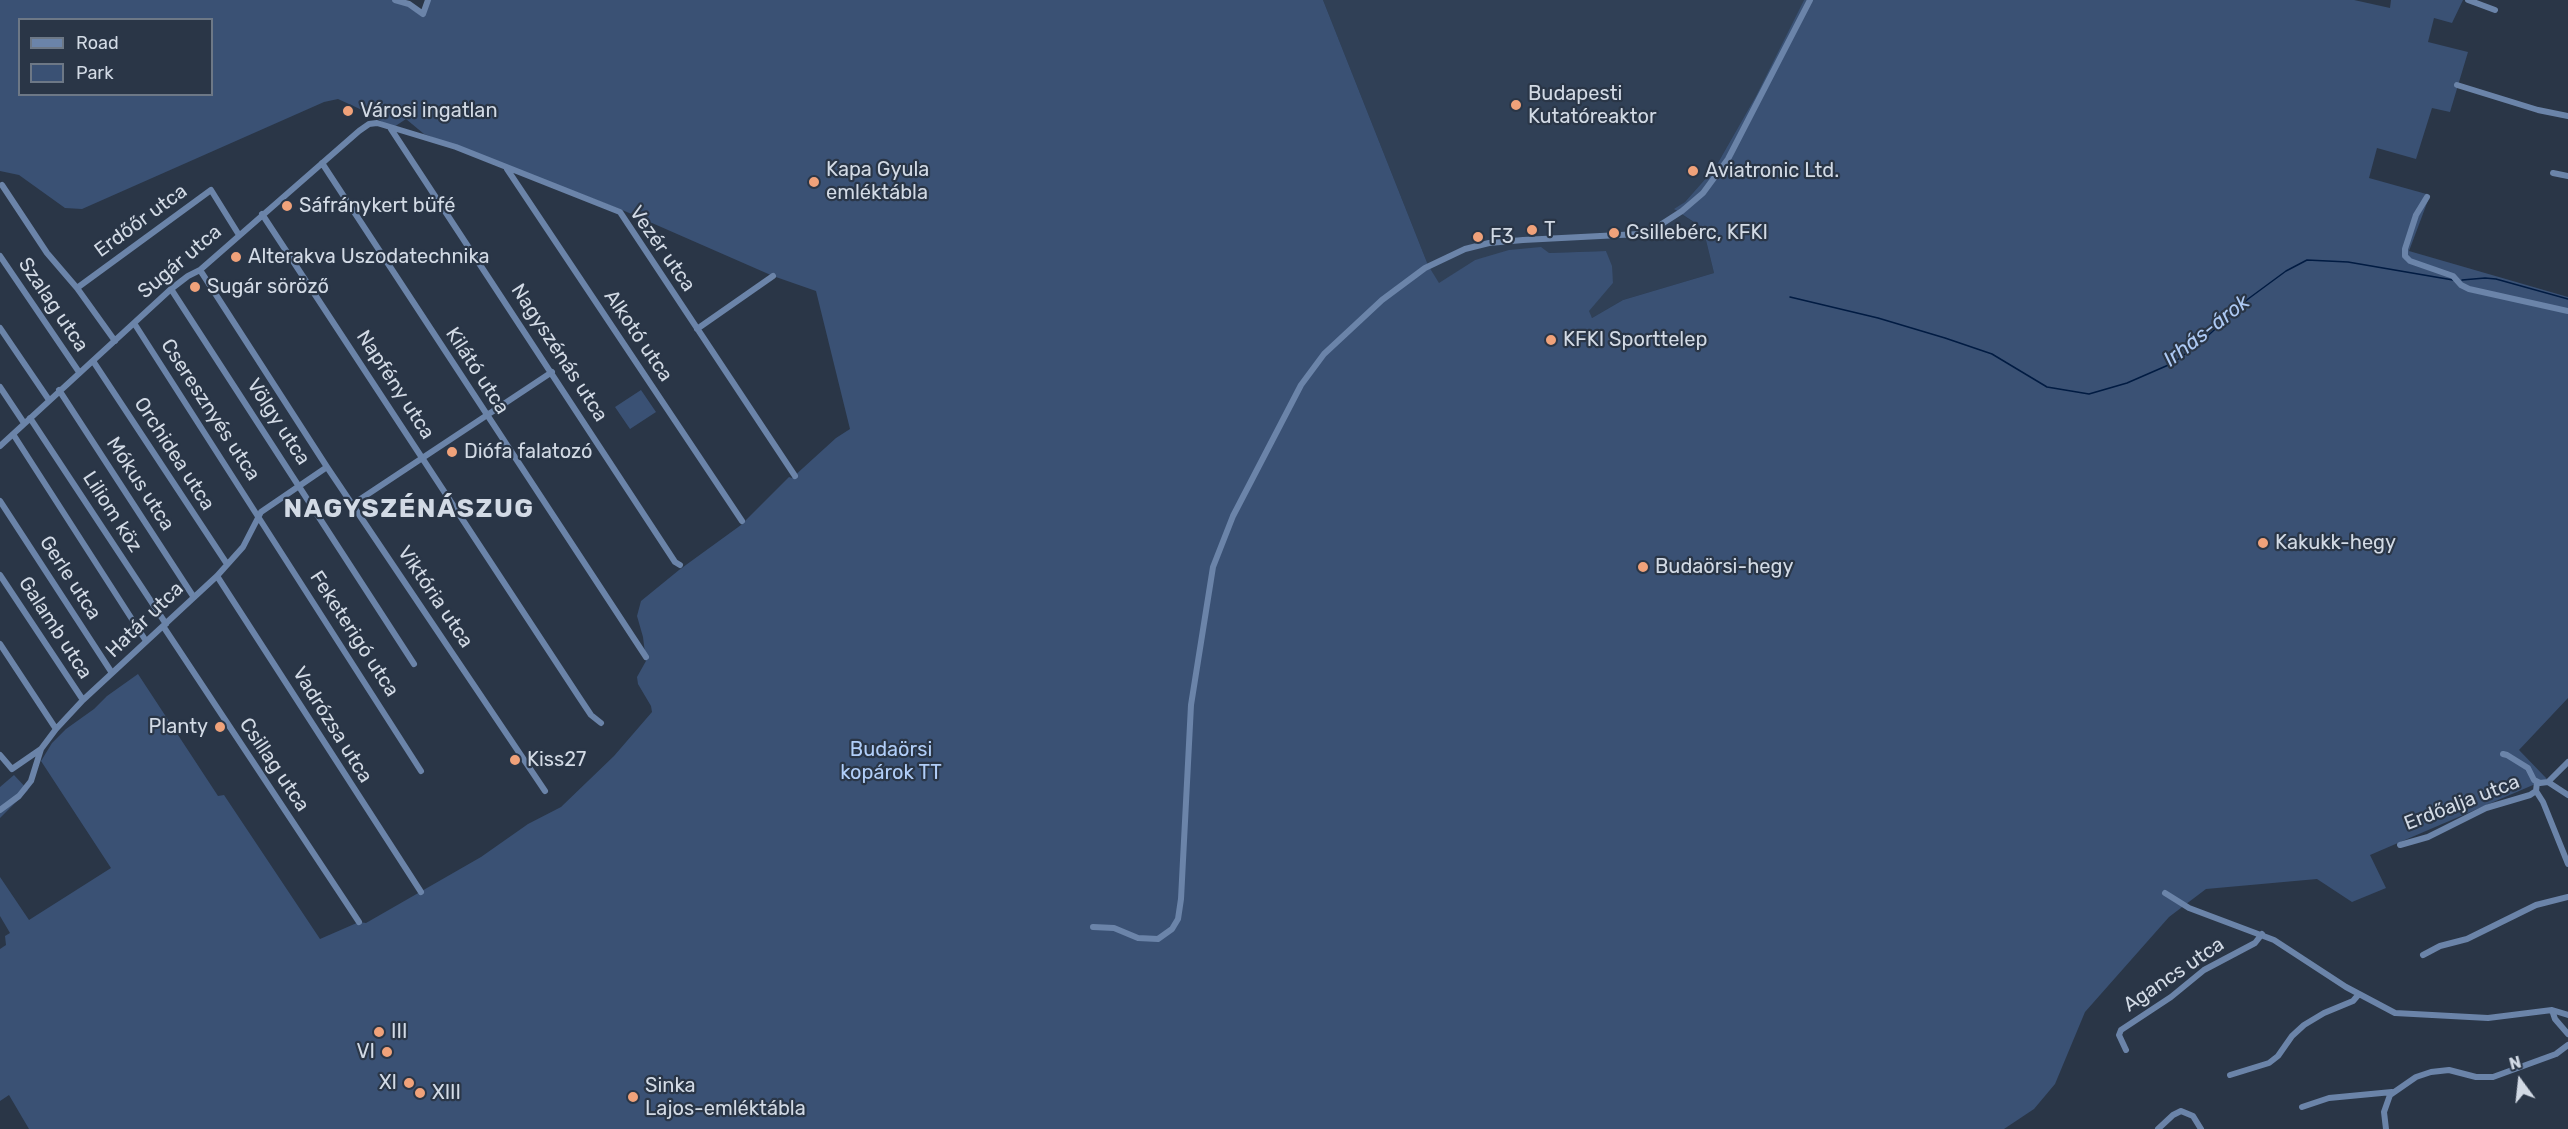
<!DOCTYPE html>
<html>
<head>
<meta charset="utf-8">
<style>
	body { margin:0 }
	#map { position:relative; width:2568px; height:1129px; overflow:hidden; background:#2a3647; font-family:Rubik,sans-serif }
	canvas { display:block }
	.legend { position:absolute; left:18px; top:18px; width:195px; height:78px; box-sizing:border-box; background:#2a3647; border:2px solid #6d7886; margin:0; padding:8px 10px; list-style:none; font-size:18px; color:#d2dae5 }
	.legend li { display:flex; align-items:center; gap:12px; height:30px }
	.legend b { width:30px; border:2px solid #6d7886 }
	.north { position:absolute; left:2490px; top:1051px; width:60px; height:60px; -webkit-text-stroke:4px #2a3647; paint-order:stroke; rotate:345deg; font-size:16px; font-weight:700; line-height:24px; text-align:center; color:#d2dae5 }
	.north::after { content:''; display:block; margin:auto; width:21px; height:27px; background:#d2dae5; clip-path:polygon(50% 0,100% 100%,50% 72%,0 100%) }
</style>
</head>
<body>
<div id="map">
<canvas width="2568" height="1129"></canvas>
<ul class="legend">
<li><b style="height:8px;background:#6b84a9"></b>Road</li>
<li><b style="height:16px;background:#3a5174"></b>Park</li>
</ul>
<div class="north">N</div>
</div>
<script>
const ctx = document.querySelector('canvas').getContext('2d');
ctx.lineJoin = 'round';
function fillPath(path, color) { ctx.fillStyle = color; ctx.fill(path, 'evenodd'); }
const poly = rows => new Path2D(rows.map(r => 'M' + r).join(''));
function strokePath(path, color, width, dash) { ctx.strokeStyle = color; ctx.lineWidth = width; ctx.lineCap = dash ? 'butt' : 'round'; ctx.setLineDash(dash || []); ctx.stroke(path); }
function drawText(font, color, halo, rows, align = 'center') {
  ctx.font = font + ' Rubik,sans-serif'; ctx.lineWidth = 4.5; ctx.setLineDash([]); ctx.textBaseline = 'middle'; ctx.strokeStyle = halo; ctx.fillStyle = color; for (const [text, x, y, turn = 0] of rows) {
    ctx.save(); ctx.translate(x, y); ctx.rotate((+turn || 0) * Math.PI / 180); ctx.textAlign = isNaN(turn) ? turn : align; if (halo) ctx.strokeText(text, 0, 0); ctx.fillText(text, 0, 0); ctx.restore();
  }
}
const built = poly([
	[1323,0,1804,0,1756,96,1715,168,1685,202,1675,210,1703,228,1714,273,1623,300,1592,318,1588,311,1613,283,1606,251,1549,253,1475,260,1439,284,1428,265]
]);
const green = poly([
	[0,0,401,0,423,14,428,0,1323,0,1428,265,1439,283,1475,260,1509,250,1541,247,1549,253,1606,251,1612,266,1613,283,1589,311,1592,318,1623,300,1714,273,1703,228,1674,209,1685,202,1715,168,1756,96,1804,0,2354,0,2390,8,2391,0,2463,0,2452,23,2434,18,2428,42,2468,52,2450,112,2432,108,2416,159,2377,148,2369,178,2430,195,2409,251,2568,297,2568,698,2519,750,2547,779,2370,855,2386,888,2352,902,2317,879,2206,889,2169,917,2085,1012,2055,1084,2034,1109,2004,1129,29,1129,9,1095,0,1101,0,949,6,945,5,936,10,933,0,916,0,877,29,920,111,868,41,761,52,743,66,729,94,709,107,696,138,674,218,796,224,795,320,939,359,922,366,923,481,857,528,824,561,807,614,756,652,712,651,706,638,684,637,677,646,661,643,637,637,616,641,601,679,570,741,525,789,477,792,478,836,438,850,429,816,291,773,276,620,209,424,134,406,119,391,129,373,115,338,99,324,102,82,209,65,208,19,175,0,171],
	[20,20,212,20,212,94,20,94],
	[641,390,656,412,630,429,615,407],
	[14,775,28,790,0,818,0,787]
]);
const stream = poly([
	[2462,280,2485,278,2496,279,2568,299],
	[1790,297,1878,318,1945,338,1992,354,2047,387,2089,394,2127,383,2173,363,2201,342,2248,299,2286,271,2307,260,2348,262,2453,280]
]);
const minor = poly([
	[395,0,409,4,423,14,428,0],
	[2468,0,2495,10],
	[2457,85,2538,110,2568,116],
	[391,129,675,562,680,565],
	[322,163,646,657],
	[507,169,742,521],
	[2553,173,2568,176],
	[2,185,47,253,77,288,115,341],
	[2427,197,2416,215,2405,249,2405,256,2410,261,2453,276,2461,285,2469,289,2568,311],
	[262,214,579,697,591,715,601,723],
	[0,256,79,372],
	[200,270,327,467,545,791],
	[77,288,211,190,239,235],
	[171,289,414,664],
	[134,323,421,771],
	[0,328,49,400],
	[697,329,773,276],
	[93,361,227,564],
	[0,387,24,423],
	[59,390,193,596],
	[30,418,166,624],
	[13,434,146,641],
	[0,446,171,289,188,276,200,270,359,131,369,124,377,123,456,147,620,212,795,476],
	[0,501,112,673],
	[353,504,552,372],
	[0,575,83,700],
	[217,576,421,892],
	[163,626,359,922],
	[0,644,56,729],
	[2503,754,2507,755,2528,768,2534,780,2540,783,2548,782,2568,762],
	[0,755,12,769,41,749],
	[2537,782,2536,791,2543,802,2568,864],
	[2548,782,2568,795],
	[0,810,19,796,31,781,41,749,56,729,83,700,217,576,243,547,261,512,327,467],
	[2400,845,2428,837,2486,808,2530,795,2536,791],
	[2165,893,2189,908,2274,940,2346,987,2395,1013,2488,1018,2552,1010],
	[1093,927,1114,928,1138,938,1158,939,1172,929,1178,919,1181,899,1191,705,1213,567,1233,516,1301,385,1324,354,1382,300,1425,268,1465,249,1489,243,1523,240,1639,234,1654,229,1682,211,1703,193,1728,159,1810,0],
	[2423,955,2440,946,2467,939,2536,905,2568,897],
	[2568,1015,2552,1010,2555,1019,2568,1034],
	[2126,1050,2119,1035,2121,1030,2171,997,2204,970,2255,943,2262,934],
	[2230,1075,2269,1063,2278,1056,2292,1036,2304,1025,2324,1013,2353,1001,2359,994],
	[2302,1107,2329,1098,2392,1092],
	[2158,1129,2173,1115,2181,1111,2193,1116,2201,1129],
	[2386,1129,2384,1112,2390,1095,2416,1077,2431,1072,2449,1070,2476,1077,2493,1077,2556,1054,2568,1045]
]);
const markers = [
	[1516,105,6,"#f0a27a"],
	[348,111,6,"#f0a27a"],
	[1693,171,6,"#f0a27a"],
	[814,182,6,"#f0a27a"],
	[287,206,6,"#f0a27a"],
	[1532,230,6,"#f0a27a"],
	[1614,233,6,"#f0a27a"],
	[1478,237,6,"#f0a27a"],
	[236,257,6,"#f0a27a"],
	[195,287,6,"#f0a27a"],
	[1551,340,6,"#f0a27a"],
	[452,452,6,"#f0a27a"],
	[2263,543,6,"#f0a27a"],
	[1643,567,6,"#f0a27a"],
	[220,727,6,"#f0a27a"],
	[515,760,6,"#f0a27a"],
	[379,1032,6,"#f0a27a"],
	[387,1052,6,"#f0a27a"],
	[409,1083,6,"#f0a27a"],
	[420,1093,6,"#f0a27a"],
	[633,1097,6,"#f0a27a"]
];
const poiNames = [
	["Budapesti",1528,94],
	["Kutatóreaktor",1528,117],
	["Városi ingatlan",360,111],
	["Kapa Gyula",826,170],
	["emléktábla",826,193],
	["Aviatronic Ltd.",1705,171],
	["Sáfránykert büfé",299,206],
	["T",1544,230],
	["Csillebérc, KFKI",1626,233],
	["F3",1490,237],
	["Alterakva Uszodatechnika",248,257],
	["Sugár söröző",207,287],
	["KFKI Sporttelep",1563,340],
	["Diófa falatozó",464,452],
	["Kakukk-hegy",2275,543],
	["Budaörsi-hegy",1655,567],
	["Planty",208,727,"right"],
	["Kiss27",527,760],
	["III",391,1032],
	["VI",375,1052,"right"],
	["XI",397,1083,"right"],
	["Sinka",645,1086],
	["Lajos-emléktábla",645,1109],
	["XIII",432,1093]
];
const streetNames = [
	["Erdőőr utca",141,221,-36],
	["Vezér utca",662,249,55],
	["Sugár utca",180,262,-40],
	["Szalag utca",53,305,56],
	["Alkotó utca",638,336,56],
	["Nagyszénás utca",559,353,57],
	["Kilátó utca",477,371,57],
	["Napfény utca",395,385,57],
	["Cseresznyés utca",210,410,57],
	["Völgy utca",278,422,57],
	["Orchidea utca",174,454,57],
	["Mókus utca",140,484,57],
	["Liliom köz",112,512,57],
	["Gerle utca",70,578,57],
	["Viktória utca",435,597,56],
	["Határ utca",145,620,-44],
	["Galamb utca",55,628,57],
	["Feketerigó utca",354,634,57],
	["Vadrózsa utca",332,725,58],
	["Csillag utca",274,765,56],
	["Erdőalja utca",2462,803,-21],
	["Agancs utca",2174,975,-34]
];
const parkNames = [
	["Budaörsi",891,750],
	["kopárok TT",891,773]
];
const waterNames = [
	["Irhás-árok",2207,331,-38]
];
const districtNames = [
	["NAGYSZÉNÁSZUG",409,509]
];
fillPath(built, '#304056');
fillPath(green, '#3a5174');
strokePath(stream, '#011b42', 1.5);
strokePath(minor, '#6b84a9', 6);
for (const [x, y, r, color] of markers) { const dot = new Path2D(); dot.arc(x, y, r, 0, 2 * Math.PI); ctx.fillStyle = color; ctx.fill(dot); strokePath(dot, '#2a3647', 2); }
drawText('20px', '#d2dae5', '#2a3647', poiNames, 'left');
drawText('20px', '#d2dae5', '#2a3647', streetNames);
drawText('20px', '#b1cef8', '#2a3647', parkNames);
drawText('italic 21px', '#aecaf4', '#2a3647', waterNames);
ctx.letterSpacing = '1.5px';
drawText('bold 26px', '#d2dae5', '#2a3647', districtNames);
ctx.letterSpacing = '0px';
</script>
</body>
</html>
